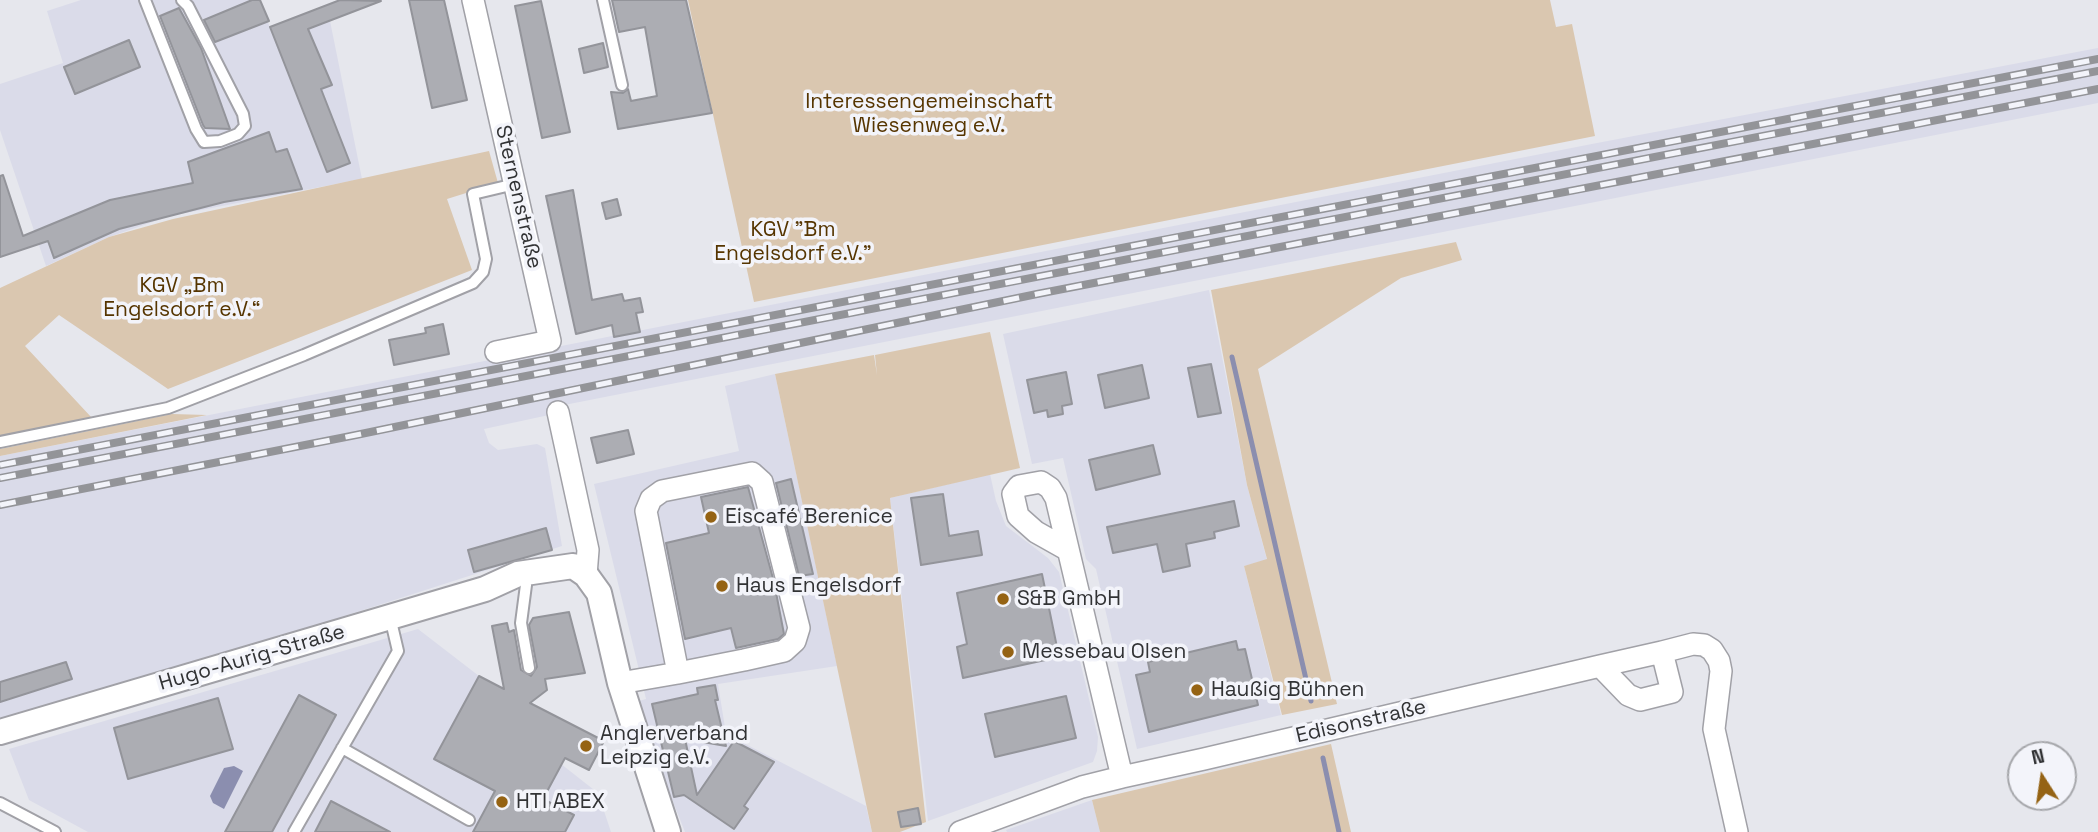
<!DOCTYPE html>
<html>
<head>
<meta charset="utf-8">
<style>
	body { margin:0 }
	#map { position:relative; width:2098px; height:832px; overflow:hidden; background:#e6e7ed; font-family:"Space Grotesk",sans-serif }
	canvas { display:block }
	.north { position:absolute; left:2007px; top:741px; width:70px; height:70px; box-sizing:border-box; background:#f3f4fa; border:2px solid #a6a7ab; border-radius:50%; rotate:348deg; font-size:19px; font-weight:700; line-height:28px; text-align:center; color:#323335 }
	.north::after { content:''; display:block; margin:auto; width:24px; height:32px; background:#956314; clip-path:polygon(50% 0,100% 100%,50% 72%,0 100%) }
</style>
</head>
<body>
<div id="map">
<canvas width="2098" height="832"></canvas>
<div class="north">N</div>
</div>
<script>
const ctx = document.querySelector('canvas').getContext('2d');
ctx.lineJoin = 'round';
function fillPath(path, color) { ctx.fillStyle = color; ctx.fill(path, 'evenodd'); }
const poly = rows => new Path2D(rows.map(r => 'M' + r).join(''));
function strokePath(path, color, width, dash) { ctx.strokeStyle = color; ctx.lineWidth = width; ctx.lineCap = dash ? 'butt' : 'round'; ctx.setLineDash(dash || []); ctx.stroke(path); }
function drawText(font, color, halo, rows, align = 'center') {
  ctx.font = font + ' "Space Grotesk",sans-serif'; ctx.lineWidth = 7; ctx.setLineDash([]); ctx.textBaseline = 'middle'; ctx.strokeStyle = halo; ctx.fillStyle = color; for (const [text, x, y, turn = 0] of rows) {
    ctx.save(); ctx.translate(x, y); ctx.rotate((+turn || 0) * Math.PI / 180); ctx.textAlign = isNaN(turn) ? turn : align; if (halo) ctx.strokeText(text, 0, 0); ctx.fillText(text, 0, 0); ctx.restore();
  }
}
const built = poly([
	[81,0,258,0,276,41,330,21,362,179,170,216,109,237,46,266,0,130,0,84,63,63,47,11],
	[2098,48,2098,103,549,408,549,415,484,429,489,443,498,450,537,444,545,448,562,546,0,727,0,456,1597,143],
	[1209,290,1247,485,1267,560,1244,566,1281,715,1137,749,1096,569,1086,559,1063,458,1032,464,1003,334],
	[775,374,837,666,718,684,726,734,866,806,872,832,685,832,658,764,639,701,646,699,594,484,739,451,725,386],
	[990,474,996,501,1006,526,1048,558,1059,572,1098,737,1097,751,1093,762,928,821,890,498],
	[418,629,479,676,580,729,561,764,598,793,611,832,88,832,29,800,9,749],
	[1092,800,1100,832,1007,832,1006,830]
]);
const green = poly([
	[688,0,1550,0,1556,27,1572,24,1595,136,754,302],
	[489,151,498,183,447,199,472,270,168,389,59,315,25,346,92,418,0,436,0,288,109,237,173,219],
	[1456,242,1462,260,1401,278,1258,369,1337,704,1282,715,1244,566,1267,559,1247,485,1211,290],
	[990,332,1020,468,890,498,926,822,900,832,872,832,775,374,874,355,877,375,875,355],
	[172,414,207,415,0,456,0,449],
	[1331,744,1351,832,1100,832,1092,800]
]);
const water = poly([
	[234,766,243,771,224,809,213,803,210,796,224,768]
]);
const stream = poly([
	[1232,357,1311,701],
	[1323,758,1339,832]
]);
const building = poly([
	[252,0,260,0,269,21,215,42,204,20,252,0],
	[340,0,381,1,308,29,332,85,321,89,350,163,327,172,270,27,340,0],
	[409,0,444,0,467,100,432,108,409,0],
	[612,0,686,0,712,113,618,129,611,92,623,93,628,89,631,101,657,96,645,27,619,32,612,0],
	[541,1,570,132,542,138,515,6,541,1],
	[179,8,201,48,230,129,205,128,203,125,160,16,179,8],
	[129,40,140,67,75,94,64,67,129,40],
	[603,43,608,67,584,73,579,49,603,43],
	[269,132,276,152,287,149,302,189,224,202,119,229,54,258,48,241,0,257,0,176,3,175,23,236,110,200,193,183,188,162,269,132],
	[573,190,592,300,622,294,624,301,640,298,643,312,636,313,640,332,614,337,612,325,576,334,546,196,573,190],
	[617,199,621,215,606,219,602,203,617,199],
	[443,324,449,354,394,365,389,340,426,333,425,328,443,324],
	[1211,364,1221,413,1198,417,1188,368,1211,364],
	[1142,365,1149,398,1105,408,1098,375,1142,365],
	[1066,372,1072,404,1062,406,1063,414,1048,417,1047,410,1034,413,1027,380,1066,372],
	[628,430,634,454,597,463,591,438,628,430],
	[1153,445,1160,474,1096,490,1089,460,1153,445],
	[791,479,813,574,799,576,776,483,791,479],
	[748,487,774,582,784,634,778,639,736,648,731,628,685,639,666,543,709,533,701,497,748,487],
	[943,494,949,536,978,531,982,555,921,565,911,498,943,494],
	[1234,501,1239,526,1214,532,1215,538,1186,544,1190,566,1163,572,1157,544,1113,553,1107,527,1234,501],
	[546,528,552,550,474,572,468,550,546,528],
	[1042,574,1059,657,963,678,957,647,967,644,957,593,1042,574],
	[569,612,585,673,545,679,547,690,530,703,604,741,589,770,565,758,543,799,574,815,565,832,473,832,495,791,434,759,479,676,504,689,492,626,507,623,509,632,514,630,521,670,531,676,537,667,529,625,533,618,569,612],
	[1236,641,1238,650,1245,649,1258,705,1149,732,1136,675,1150,672,1148,662,1236,641],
	[66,662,72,679,0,702,0,682,66,662],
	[715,685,718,700,715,700,726,746,685,739,697,795,734,741,774,762,744,806,748,809,734,829,684,795,674,797,652,704,698,694,697,688,715,685],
	[299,695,336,715,272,832,225,832,299,695],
	[1066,696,1076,738,995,757,985,714,1066,696],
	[218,698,233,749,128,779,114,728,218,698],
	[331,801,390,832,315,832,331,801],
	[918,808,921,824,901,827,898,812,918,808]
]);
const service = poly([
	[145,0,196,129,204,142,220,141,238,134,245,126,243,114,188,6,182,0],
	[603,0,622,85],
	[0,442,168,408,304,355,473,283,483,272,486,259,473,194,515,184],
	[526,585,521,623,529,668],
	[342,748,469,820],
	[0,803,55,832],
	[294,832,398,651,390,617]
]);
const minor = poly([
	[473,0,550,341,496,352],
	[558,412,588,550,586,575],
	[1068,550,1036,532,1018,516,1013,494,1019,486,1041,482,1050,488,1056,498,1122,777],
	[1662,652,1693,644,1704,645,1712,650,1719,661,1721,671,1714,729,1737,832],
	[620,683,678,673,744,660,784,651,795,641,799,628,762,482,752,473,662,491,651,499,646,511,678,673],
	[960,832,1082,787,1122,777,1204,759,1600,666,1662,652,1672,692,1640,700,1628,695,1600,666]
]);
const tertiary = poly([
	[0,732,485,589,518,574,573,566,586,575,599,593,620,683,668,832]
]);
const rail = poly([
	[0,465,2098,59],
	[0,478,2098,71],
	[0,505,356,435,1037,294,2098,89]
]);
const markers = [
	[711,517,7,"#956314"],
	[722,586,7,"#956314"],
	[1003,599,7,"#956314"],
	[1008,652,7,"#956314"],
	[1197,690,7,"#956314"],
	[586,746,7,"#956314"],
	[502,802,7,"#956314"]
];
const parkNames = [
	["Interessengemeinschaft",929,102],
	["Wiesenweg e.V.",929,126],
	["KGV \"Bm",793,230],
	["Engelsdorf e.V.\"",793,254],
	["KGV „Bm",182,286],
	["Engelsdorf e.V.“",182,310]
];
const streetNames = [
	["Sternenstraße",518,197,77],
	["Hugo-Aurig-Straße",252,658,-16],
	["Edisonstraße",1361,722,-13]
];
const poiNames = [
	["Eiscafé Berenice",725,517],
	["Haus Engelsdorf",736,586],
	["S&B GmbH",1017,599],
	["Messebau Olsen",1022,652],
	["Haußig Bühnen",1211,690],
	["Anglerverband",600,734],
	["Leipzig e.V.",600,758],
	["HTI ABEX",516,802]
];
fillPath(built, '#dadbe9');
fillPath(green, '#dac7b0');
fillPath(water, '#8b8eaf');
strokePath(stream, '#8b8eaf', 5);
fillPath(building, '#acadb3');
strokePath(building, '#93949a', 2);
strokePath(service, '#a1a1a7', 14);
strokePath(minor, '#a1a1a7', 24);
strokePath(tertiary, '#a1a1a7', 28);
strokePath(service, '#fff', 10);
strokePath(minor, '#fff', 21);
strokePath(tertiary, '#fff', 24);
strokePath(rail, '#939498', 8);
strokePath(rail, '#f3f4fa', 5, [16]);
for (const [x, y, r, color] of markers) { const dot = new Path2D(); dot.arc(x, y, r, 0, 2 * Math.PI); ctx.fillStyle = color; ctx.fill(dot); strokePath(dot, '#f3f4fa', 2.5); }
drawText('21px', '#563500', '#f3f4fa', parkNames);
drawText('21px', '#323335', '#f3f4fa', streetNames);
drawText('21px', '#323335', '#f3f4fa', poiNames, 'left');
</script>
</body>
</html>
